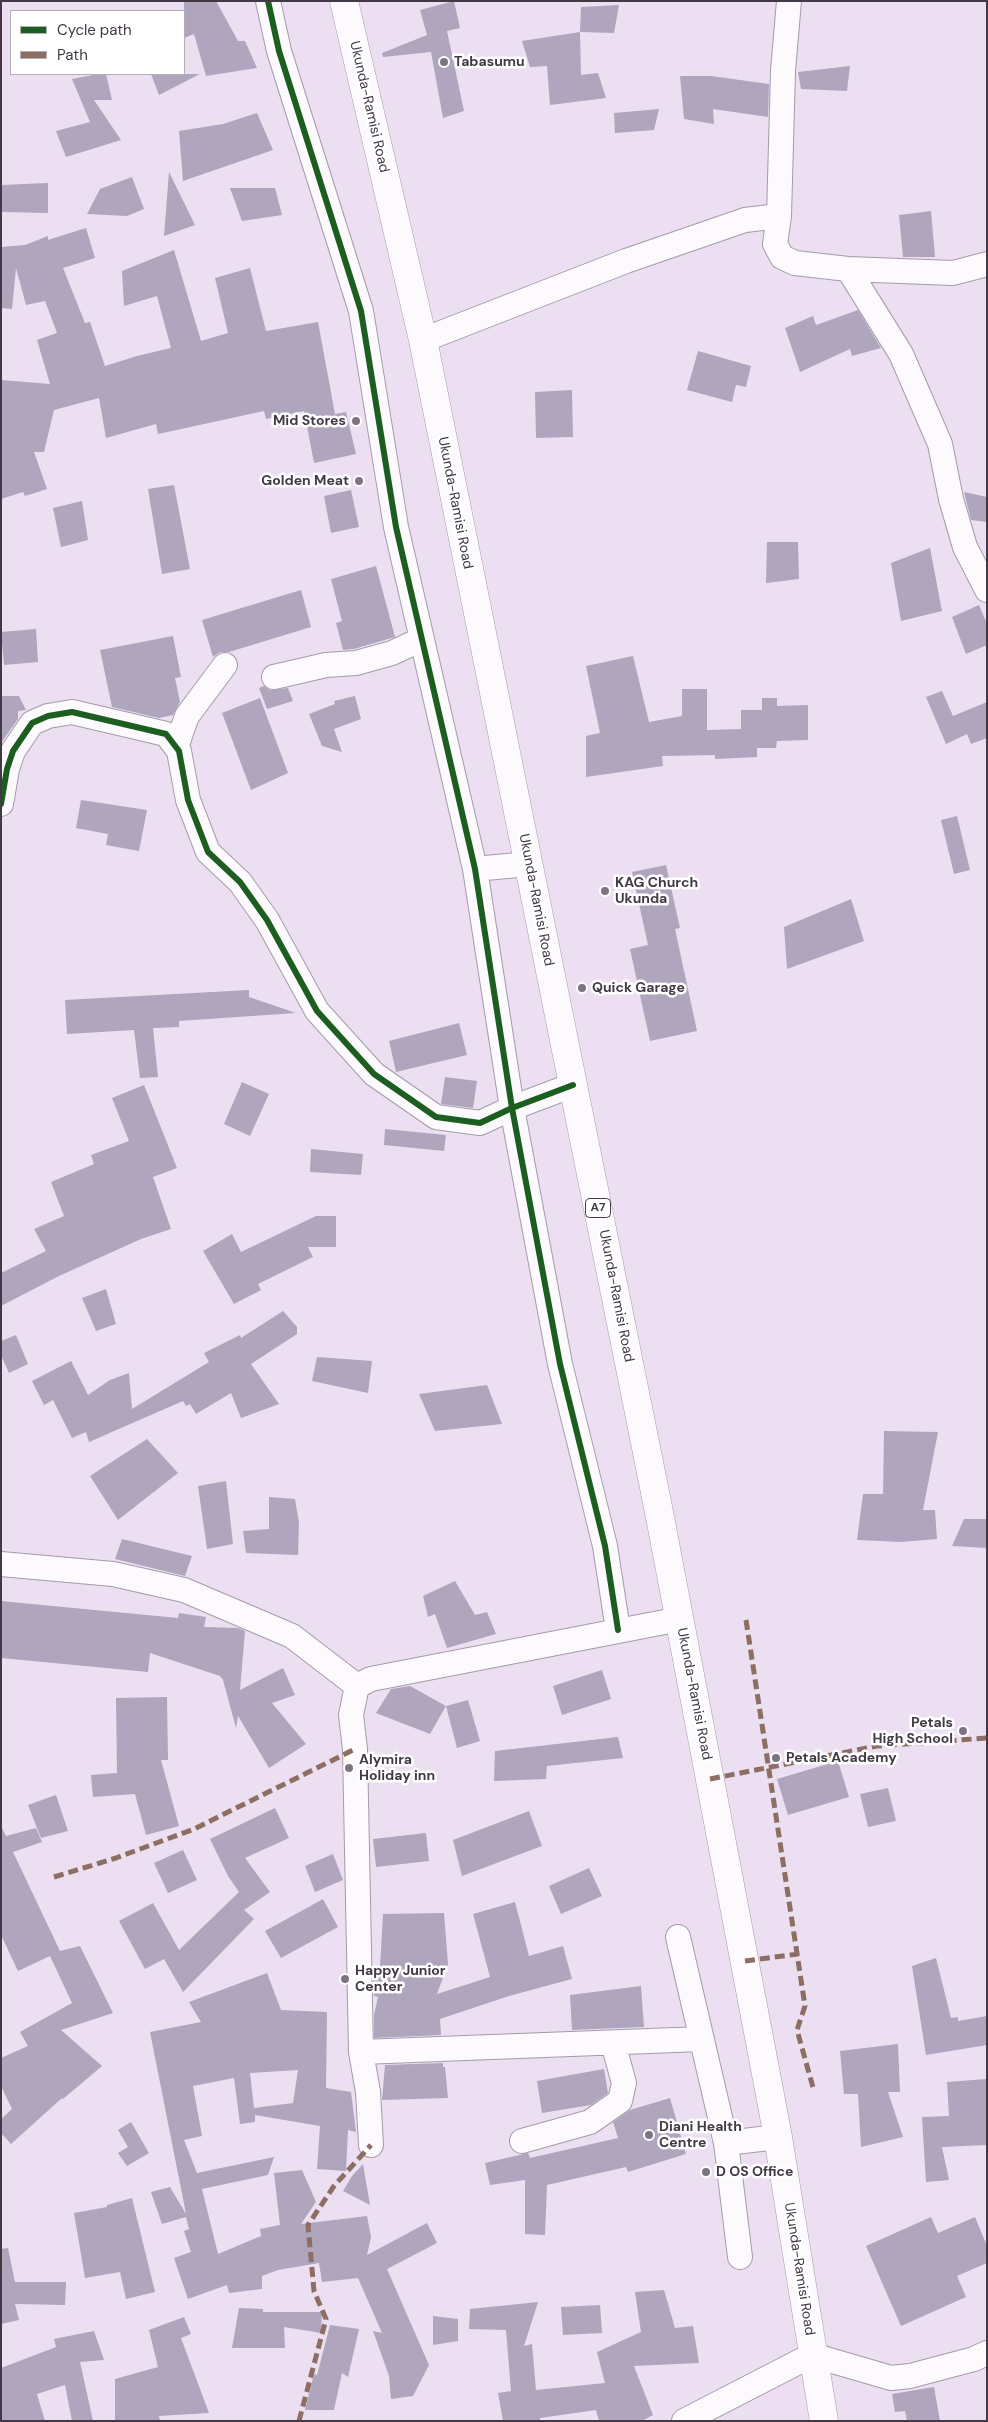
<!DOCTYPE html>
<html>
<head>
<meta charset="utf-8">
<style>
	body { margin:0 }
	#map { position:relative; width:988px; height:2422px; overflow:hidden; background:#ecdff2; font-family:"DM Sans",sans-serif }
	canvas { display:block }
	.frame { position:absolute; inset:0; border:2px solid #423946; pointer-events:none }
	.legend { position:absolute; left:10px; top:10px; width:175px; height:65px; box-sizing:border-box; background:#fff; border:1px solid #b3b0b5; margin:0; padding:6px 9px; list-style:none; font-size:15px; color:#423946 }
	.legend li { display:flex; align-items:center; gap:10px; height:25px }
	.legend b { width:25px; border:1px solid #b3b0b5 }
</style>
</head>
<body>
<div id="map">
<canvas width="988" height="2422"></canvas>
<div class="frame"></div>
<ul class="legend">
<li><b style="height:6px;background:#1b5e20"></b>Cycle path</li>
<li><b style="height:6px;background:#8d6e63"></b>Path</li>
</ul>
</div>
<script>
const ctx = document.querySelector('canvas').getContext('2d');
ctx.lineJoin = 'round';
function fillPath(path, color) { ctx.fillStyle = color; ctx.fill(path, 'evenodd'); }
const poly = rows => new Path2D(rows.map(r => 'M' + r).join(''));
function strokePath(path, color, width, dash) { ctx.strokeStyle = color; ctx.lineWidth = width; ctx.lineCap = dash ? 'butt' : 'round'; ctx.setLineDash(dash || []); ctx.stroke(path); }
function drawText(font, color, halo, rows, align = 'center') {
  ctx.font = font + ' "DM Sans",sans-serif'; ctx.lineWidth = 5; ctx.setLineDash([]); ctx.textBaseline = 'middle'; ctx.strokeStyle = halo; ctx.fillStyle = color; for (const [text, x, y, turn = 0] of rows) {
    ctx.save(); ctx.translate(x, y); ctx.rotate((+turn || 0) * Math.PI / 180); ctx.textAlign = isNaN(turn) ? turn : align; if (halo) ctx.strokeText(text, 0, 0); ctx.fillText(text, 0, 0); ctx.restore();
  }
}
const building = poly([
	[184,1,216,1,238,41,245,41,257,68,206,76,194,34,184,38],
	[454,1,460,28,447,31,464,111,443,118,431,52,383,57,382,53,427,35,420,10],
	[619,5,614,33,580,32,581,7],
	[580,32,581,75,598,73,606,98,550,105,547,66,530,67,522,41],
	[850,66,847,91,801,89,798,72],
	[98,74,106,74,112,100,94,100,121,140,66,157,56,131,90,122,72,79],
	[151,74,200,74,159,95],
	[680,76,711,76,769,84,768,117,713,109,714,124,684,119],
	[659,109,654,130,615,133,614,113],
	[257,113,273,150,183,181,179,131,223,124],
	[169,172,195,225,164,236],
	[132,177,144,209,127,216,87,214,100,189],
	[48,183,48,213,1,212,1,185],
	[230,188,275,188,282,215,242,221],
	[931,211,935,257,903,257,899,215],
	[86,228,95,258,63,268,85,323,90,322,105,366,137,356,171,348,157,296,124,306,122,271,174,250,201,341,228,333,215,278,250,268,266,331,318,322,335,414,346,412,356,454,314,463,304,411,266,419,264,411,158,434,156,424,106,438,99,398,54,410,44,452,34,452,47,489,25,496,23,492,1,499,1,380,50,384,37,340,57,333,45,301,26,305,16,268,12,309,1,308,1,247,25,245,48,236,48,240],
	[858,310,881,348,852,356,850,349,800,372,785,328,813,316,816,325],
	[698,351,751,366,746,387,736,385,732,402,687,390],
	[572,390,573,437,536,438,535,392],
	[174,485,190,569,162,574,148,489],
	[351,490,359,527,331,533,324,496],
	[964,492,987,497,987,522,971,520],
	[82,501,88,540,61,547,53,508],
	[767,542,798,542,799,579,766,583],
	[930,548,942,611,901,621,891,563],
	[376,566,395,637,354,649,343,650,336,623,342,621,331,579],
	[301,590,311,627,229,652,220,652,213,657,202,620],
	[979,605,987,624,987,645,966,654,952,617],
	[36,629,38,662,4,665,1,632],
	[173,636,181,677,175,678,180,702,173,715,159,718,112,707,100,650],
	[633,656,649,722,682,716,682,689,707,689,707,730,741,729,741,710,762,710,762,698,777,698,777,706,808,705,808,740,777,741,776,748,757,748,757,757,715,759,715,755,662,756,663,766,586,777,586,736,600,733,586,666],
	[264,686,270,690,288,688,293,701,267,709,259,688],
	[942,691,953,716,987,702,987,738,971,744,967,734,946,744,926,697],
	[1,696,19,696,26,710,18,711,18,719,1,743],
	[355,696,361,719,334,729,342,752,322,746,309,714,335,704,334,701],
	[260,698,288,773,251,790,222,713],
	[81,800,147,810,139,851,106,845,108,834,76,828],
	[957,816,970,870,954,874,941,820],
	[666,865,680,928,675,929,697,1031,650,1041,630,949,648,945,632,872],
	[851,899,864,941,787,969,784,927],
	[249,990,249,997,296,1013,179,1021,179,1027,153,1028,158,1077,140,1078,134,1030,67,1034,65,1000],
	[459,1023,467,1055,396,1072,389,1041],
	[445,1077,477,1081,473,1108,441,1104],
	[242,1082,269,1094,250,1136,224,1124],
	[144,1085,177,1168,153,1177,171,1229,141,1239,59,1276,1,1306,1,1273,46,1251,34,1229,64,1216,51,1182,94,1164,91,1155,129,1141,112,1098],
	[385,1129,446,1135,444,1151,384,1145],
	[311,1149,363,1154,361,1175,310,1172],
	[316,1216,336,1216,336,1247,308,1247,313,1257,258,1284,261,1290,234,1304,203,1251,232,1234,241,1252],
	[106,1289,116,1324,96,1331,82,1298],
	[283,1311,297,1327,297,1334,251,1364,279,1404,241,1418,231,1393,196,1414,190,1404,186,1406,183,1401,89,1442,86,1432,72,1438,53,1400,44,1405,32,1381,71,1361,88,1395,110,1380,129,1373,132,1409,209,1362,204,1353,240,1335,241,1338],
	[16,1335,28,1364,9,1373,1,1355,1,1341],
	[317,1357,372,1361,368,1393,312,1381],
	[487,1385,502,1424,435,1431,419,1394],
	[884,1431,938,1432,923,1510,935,1510,937,1539,901,1542,857,1540,863,1494,883,1494],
	[147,1439,178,1473,118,1520,90,1476],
	[226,1481,233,1544,207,1549,198,1486],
	[269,1497,295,1499,299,1523,298,1555,246,1553,243,1531,269,1529],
	[964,1519,987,1519,987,1548,952,1546],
	[122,1539,192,1556,185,1576,115,1559],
	[455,1581,475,1615,487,1612,496,1634,447,1648,435,1614,428,1617,423,1596],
	[1,1601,178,1618,179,1613,206,1617,204,1627,238,1628,245,1631,240,1690,283,1668,295,1695,272,1703,306,1744,269,1768,238,1716,236,1728,223,1680,220,1676,150,1653,148,1672,1,1658],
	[602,1670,611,1699,562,1715,553,1686],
	[410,1686,446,1706,430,1734,376,1713,391,1689],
	[167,1697,168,1760,161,1760,179,1826,146,1835,135,1794,93,1797,91,1775,117,1773,116,1698],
	[468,1700,480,1741,457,1748,446,1706],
	[618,1737,623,1758,547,1766,546,1779,494,1781,495,1751],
	[838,1761,849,1797,788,1815,777,1779],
	[888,1788,896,1821,868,1827,860,1794],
	[56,1795,68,1831,41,1838,28,1805],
	[275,1808,289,1838,245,1858,270,1892,244,1910,254,1919,183,1992,164,1959,145,1969,119,1921,153,1903,179,1950,239,1892,228,1876,210,1839],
	[529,1811,542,1846,462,1876,453,1840],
	[1,1826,6,1836,36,1828,42,1842,13,1852,60,1951,80,1946,113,2013,61,2030,102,2066,63,2099,62,2098,11,2144,1,2133,1,2119,12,2109,1,2086,1,2058,28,2046,20,2032,72,2003,50,1956,18,1971,1,1935],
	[426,1833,429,1861,376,1867,373,1839],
	[183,1850,197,1880,168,1893,154,1863],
	[333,1854,343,1880,315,1892,305,1866],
	[589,1868,602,1896,561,1914,549,1886],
	[323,1899,338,1927,281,1958,265,1931],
	[515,1902,529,1956,563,1946,572,1979,509,1996,440,2019,441,2035,374,2038,374,2015,378,1997,374,1996,373,1977,374,1967,380,1967,383,1914,444,1913,448,1964,437,1994,490,1977,473,1914],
	[936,1958,951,2018,958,2017,958,2021,987,2016,987,2045,926,2055,912,1966],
	[267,1973,281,2010,327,2012,326,2088,351,2092,356,2132,348,2130,346,2171,317,2169,320,2126,255,2115,255,2122,240,2124,234,2078,193,2086,202,2136,184,2140,197,2173,274,2157,268,2175,202,2189,218,2254,261,2236,260,2229,280,2225,274,2173,302,2170,316,2202,301,2224,367,2216,371,2237,367,2255,427,2223,437,2243,387,2269,429,2365,413,2396,391,2399,389,2376,373,2331,382,2333,358,2278,322,2282,319,2263,278,2270,262,2276,262,2289,229,2293,227,2285,188,2299,174,2258,191,2252,184,2231,189,2229,186,2217,162,2224,151,2192,170,2187,186,2214,150,2032,201,2022,189,2002],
	[298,2070,293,2103,254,2108,250,2073],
	[641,1986,644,2027,572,2030,570,1995],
	[898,2044,900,2092,888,2092,903,2137,861,2147,858,2094,844,2094,840,2051],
	[443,2063,443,2067,445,2067,448,2098,382,2100,385,2065],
	[604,2069,608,2093,591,2105,542,2113,537,2081],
	[987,2079,987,2145,942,2147,949,2180,926,2182,922,2117,949,2116,947,2082],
	[670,2098,686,2154,628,2172,626,2167,547,2185,545,2235,525,2234,525,2180,490,2185,485,2163,528,2153,530,2158,618,2138,613,2122,630,2110],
	[131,2122,149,2153,127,2166,118,2153,128,2147,118,2130],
	[363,2164,370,2205,343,2191,352,2176],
	[132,2198,155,2292,126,2299,120,2272,85,2278,74,2213,107,2207,107,2205],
	[931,2217,938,2233,975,2217,987,2246,987,2263,957,2276,966,2297,901,2326,866,2246],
	[8,2248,15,2282,66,2282,65,2305,15,2304,19,2320,1,2324,1,2249],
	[664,2290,675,2328,693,2326,699,2363,634,2366,653,2415,642,2421,599,2421,596,2410,540,2418,540,2421,503,2421,498,2393,511,2391,506,2330,469,2329,470,2309,538,2302,524,2346,532,2344,536,2390,605,2383,597,2352,641,2332,635,2292],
	[600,2305,602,2333,563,2335,561,2307],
	[239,2308,263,2309,263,2312,322,2312,321,2333,284,2327,285,2348,232,2348],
	[433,2316,458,2319,458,2341,433,2345],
	[184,2317,191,2334,181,2338,209,2413,159,2416,160,2421,115,2421,115,2379,158,2367,149,2330],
	[330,2325,359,2329,348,2377,342,2373,334,2410,305,2410,314,2374,317,2375],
	[94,2331,104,2360,80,2362,93,2421,72,2421,65,2385,37,2394,45,2421,1,2421,1,2368,56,2347,54,2339],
	[934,2387,940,2421,907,2421,905,2411,895,2412,892,2394]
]);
const minor = poly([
	[268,1,279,51,361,311,396,527,475,869,512,1108,560,1364,605,1546,618,1630],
	[789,1,783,71,779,216,775,244,782,257,795,263,848,269,953,273,987,264],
	[848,269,901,354,940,444,951,499,965,547,987,590],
	[423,340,626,261,745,220,779,216],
	[274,677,326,665,356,663,392,653,422,639],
	[176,747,187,716,225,665],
	[1,804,7,769,13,751,32,723,48,716,72,712,166,734,179,751,188,800,208,852,240,882,267,920,317,1011,374,1074,436,1117,480,1123,512,1108,573,1085],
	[475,869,528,864],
	[1,1564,113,1574,184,1590,292,1636,357,1686],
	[678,1937,726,2143,740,2257],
	[361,2052,702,2039],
	[522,2141,590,2122,620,2101,624,2083,613,2043],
	[726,2143,778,2137],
	[371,2145,368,2092,361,2052,355,1749,351,1715,357,1686,371,1679,680,1619],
	[684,2421,812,2355,891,2378,910,2376,974,2359,987,2353]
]);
const highway = poly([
	[344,1,423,340,659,1512,778,2137,824,2421]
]);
const quiet = poly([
	[746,1620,805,2006,797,2030,814,2091],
	[710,1779,877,1746,987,1738],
	[54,1877,116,1858,194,1829,355,1749],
	[745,1961,798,1954],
	[299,2421,326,2319,314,2291,308,2225,334,2186,371,2145]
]);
const cycleway = poly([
	[268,1,279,51,361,311,396,527,475,869,512,1108,560,1364,605,1546,618,1630],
	[1,804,7,769,13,751,32,723,48,716,72,712,166,734,179,751,188,800,208,852,240,882,267,920,317,1011,374,1074,436,1117,480,1123,512,1108,573,1085]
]);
const markers = [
	[444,62,5,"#7e7382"],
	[356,421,5,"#7e7382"],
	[359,481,5,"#7e7382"],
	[605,891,5,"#7e7382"],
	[582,988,5,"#7e7382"],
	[963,1731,5,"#7e7382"],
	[776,1758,5,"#7e7382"],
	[349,1768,5,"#7e7382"],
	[345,1979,5,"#7e7382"],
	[649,2135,5,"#7e7382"],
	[706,2172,5,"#7e7382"]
];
const shields = [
	[598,1208,25]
];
const shieldNames = [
	["A7",598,1208]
];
const poiNames = [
	["Tabasumu",454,62],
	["Mid Stores",346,421,"right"],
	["Golden Meat",349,481,"right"],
	["KAG Church",615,883],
	["Ukunda",615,899],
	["Quick Garage",592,988],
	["Petals",953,1723,"right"],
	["High School",953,1739,"right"],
	["Petals Academy",786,1758],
	["Alymira",359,1760],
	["Holiday inn",359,1776],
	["Happy Junior",355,1971],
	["Center",355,1987],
	["Diani Health",659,2127],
	["Centre",659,2143],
	["D OS Office",716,2172]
];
const streetNames = [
	["Ukunda-Ramisi Road",369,107,77],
	["Ukunda-Ramisi Road",455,503,79],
	["Ukunda-Ramisi Road",536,900,79],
	["Ukunda-Ramisi Road",616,1296,79],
	["Ukunda-Ramisi Road",694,1694,79],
	["Ukunda-Ramisi Road",799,2269,81]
];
fillPath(building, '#afa5bc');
strokePath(minor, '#a49ba9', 26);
strokePath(highway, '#a49ba9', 29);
strokePath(minor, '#fcfafd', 24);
strokePath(highway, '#fcfafd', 28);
strokePath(quiet, '#8d6e63', 5, [10, 5]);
strokePath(cycleway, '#1b5e20', 6);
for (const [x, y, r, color] of markers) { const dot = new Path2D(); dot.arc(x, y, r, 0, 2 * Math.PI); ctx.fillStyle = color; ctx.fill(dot); strokePath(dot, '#fff', 2); }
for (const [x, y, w] of shields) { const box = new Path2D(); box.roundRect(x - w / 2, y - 9.5, w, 19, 4); ctx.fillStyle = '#fff'; ctx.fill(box); strokePath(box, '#423946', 1); }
drawText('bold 12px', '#423946', null, shieldNames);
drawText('bold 14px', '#423946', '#fff', poiNames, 'left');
drawText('14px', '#423946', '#fff', streetNames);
</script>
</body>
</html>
